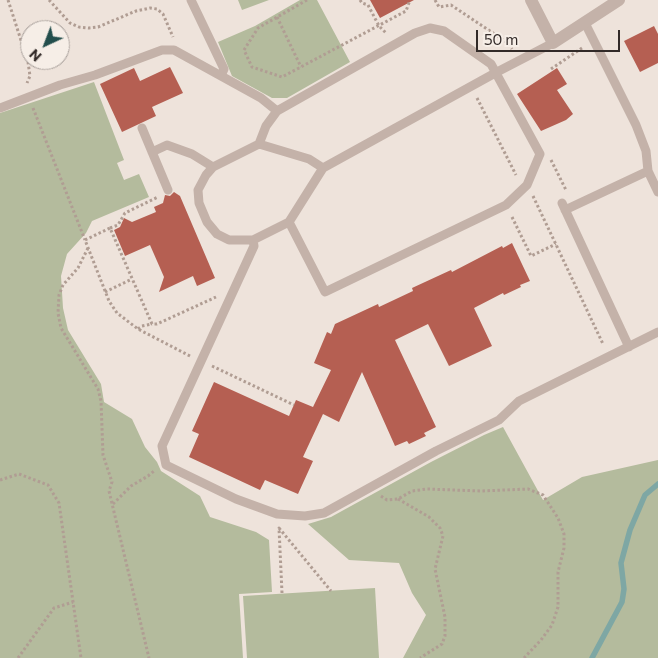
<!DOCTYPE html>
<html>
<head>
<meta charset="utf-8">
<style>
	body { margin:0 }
	#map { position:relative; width:658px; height:658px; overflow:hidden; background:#eee3db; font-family:Commissioner,sans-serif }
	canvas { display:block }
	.north { position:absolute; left:20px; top:20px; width:50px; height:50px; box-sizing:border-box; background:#f6eee7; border:1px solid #a8a09b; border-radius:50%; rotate:223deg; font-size:14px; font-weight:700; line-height:20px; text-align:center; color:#322a28 }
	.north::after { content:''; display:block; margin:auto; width:18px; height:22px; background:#234e4c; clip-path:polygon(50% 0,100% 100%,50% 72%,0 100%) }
	.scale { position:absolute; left:476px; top:30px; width:144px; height:22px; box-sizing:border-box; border:2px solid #322a28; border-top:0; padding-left:6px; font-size:15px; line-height:18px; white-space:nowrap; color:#322a28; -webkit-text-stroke:4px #f6eee7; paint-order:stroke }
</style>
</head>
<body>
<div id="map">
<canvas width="658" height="658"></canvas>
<div class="north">N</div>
<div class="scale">50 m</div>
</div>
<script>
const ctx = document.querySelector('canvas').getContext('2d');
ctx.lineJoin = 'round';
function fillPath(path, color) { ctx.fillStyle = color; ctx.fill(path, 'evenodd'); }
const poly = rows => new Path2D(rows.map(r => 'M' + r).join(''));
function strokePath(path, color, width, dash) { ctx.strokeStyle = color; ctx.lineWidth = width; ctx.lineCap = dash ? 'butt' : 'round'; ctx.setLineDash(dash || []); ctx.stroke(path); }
const green = poly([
	[238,0,269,0,242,10],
	[300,0,317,0,350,62,287,98,272,98,232,76,218,42,255,26],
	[94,82,124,160,117,163,124,180,139,174,149,197,92,221,86,233,67,254,61,276,63,308,68,330,101,384,104,402,132,419,145,447,157,462,161,471,200,496,210,517,256,532,269,540,272,592,239,594,243,658,0,658,0,113],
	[503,427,543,500,582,477,658,460,658,658,403,658,426,615,412,593,399,563,349,560,308,524,331,517,431,462,484,435],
	[375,588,379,658,247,658,243,596]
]);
const stream = poly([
	[592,658,622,602,624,589,621,563,630,530,645,495,658,484]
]);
const building = poly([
	[370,0,414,0,380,18],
	[654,26,658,34,658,63,640,72,624,41],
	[170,67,183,93,152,107,156,116,122,132,100,84,134,68,140,81],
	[557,68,567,84,557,90,573,114,566,120,541,131,517,94],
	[174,192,180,196,215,278,197,286,193,276,159,292,164,277,150,245,125,256,114,230,120,227,124,218,132,222,156,212,154,207,163,203,165,195,170,196],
	[512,243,530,281,520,285,521,287,504,295,503,293,474,308,492,346,449,366,428,324,395,340,436,427,424,433,426,436,409,444,407,441,395,446,362,372,339,422,323,414,303,457,313,461,298,494,265,480,260,490,189,457,199,434,192,431,214,382,289,416,296,400,313,407,331,370,314,363,327,332,331,334,335,324,378,304,379,307,413,291,412,288,451,270,452,272,502,246,503,248]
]);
const path = poly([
	[8,0,28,62,30,76,27,83],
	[49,0,70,23,79,27,89,28,98,27,136,11,150,8,157,9,163,14,173,37],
	[307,0,258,28,244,50,252,67,282,77,406,11,410,0],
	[360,0,362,3,368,5,379,26,387,34],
	[435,0,439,7,451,5,508,43,512,49],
	[277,17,301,67],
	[551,69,582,48],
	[477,98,516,175],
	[33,108,85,240],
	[551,160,566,190],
	[533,196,603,344],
	[512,217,531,256,556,244],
	[110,228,118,225,125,213,158,197],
	[88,248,78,268,63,285,59,295,58,313,61,328,98,389,101,401,103,455,112,482,109,491,149,658],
	[105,292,132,279],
	[138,329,142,326,152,324],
	[190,356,138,329,117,313,109,301,85,240,110,228,152,324,157,324,216,297],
	[212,366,294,405],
	[0,480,19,474,48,485,59,503,81,658],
	[381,496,387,500,398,499,412,491,427,489,481,491,528,489,543,495,558,518,564,534,564,548,558,572,558,607,552,625,541,640,524,658],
	[398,499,429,517,440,528,443,536,435,569,445,617,445,636,442,644,420,658],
	[113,504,131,486,148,476,154,471],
	[282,593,279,528,331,591],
	[18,658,54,608,73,602]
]);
const lane = poly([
	[191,0,224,69,221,76],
	[585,23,636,125,646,151,648,171,658,192],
	[0,108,60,85,95,75,162,50,174,50,261,98,277,111],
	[142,128,168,190],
	[259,144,266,126,277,111,415,33,430,28,444,31,491,64,540,154,527,185,506,205,325,292,289,222],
	[152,152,167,145,192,154,213,167],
	[323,168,309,159,259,144,213,167,206,175,198,190,199,203,207,222,217,234,229,240,253,240,289,222,323,168,497,72,553,43],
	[562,203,629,347],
	[565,210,648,171],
	[253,240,254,246,162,446,166,465,236,499,277,514,305,516,324,513,436,451,499,420,519,401,658,332]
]);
const street = poly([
	[531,0,553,43,619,0]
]);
fillPath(green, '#b4bb9d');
strokePath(stream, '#7ea7a4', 5.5);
fillPath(building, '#b55f52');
strokePath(path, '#b09d93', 3, [2.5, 2.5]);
strokePath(lane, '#c4b2a9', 9);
strokePath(street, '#c4b2a9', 12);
</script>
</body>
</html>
